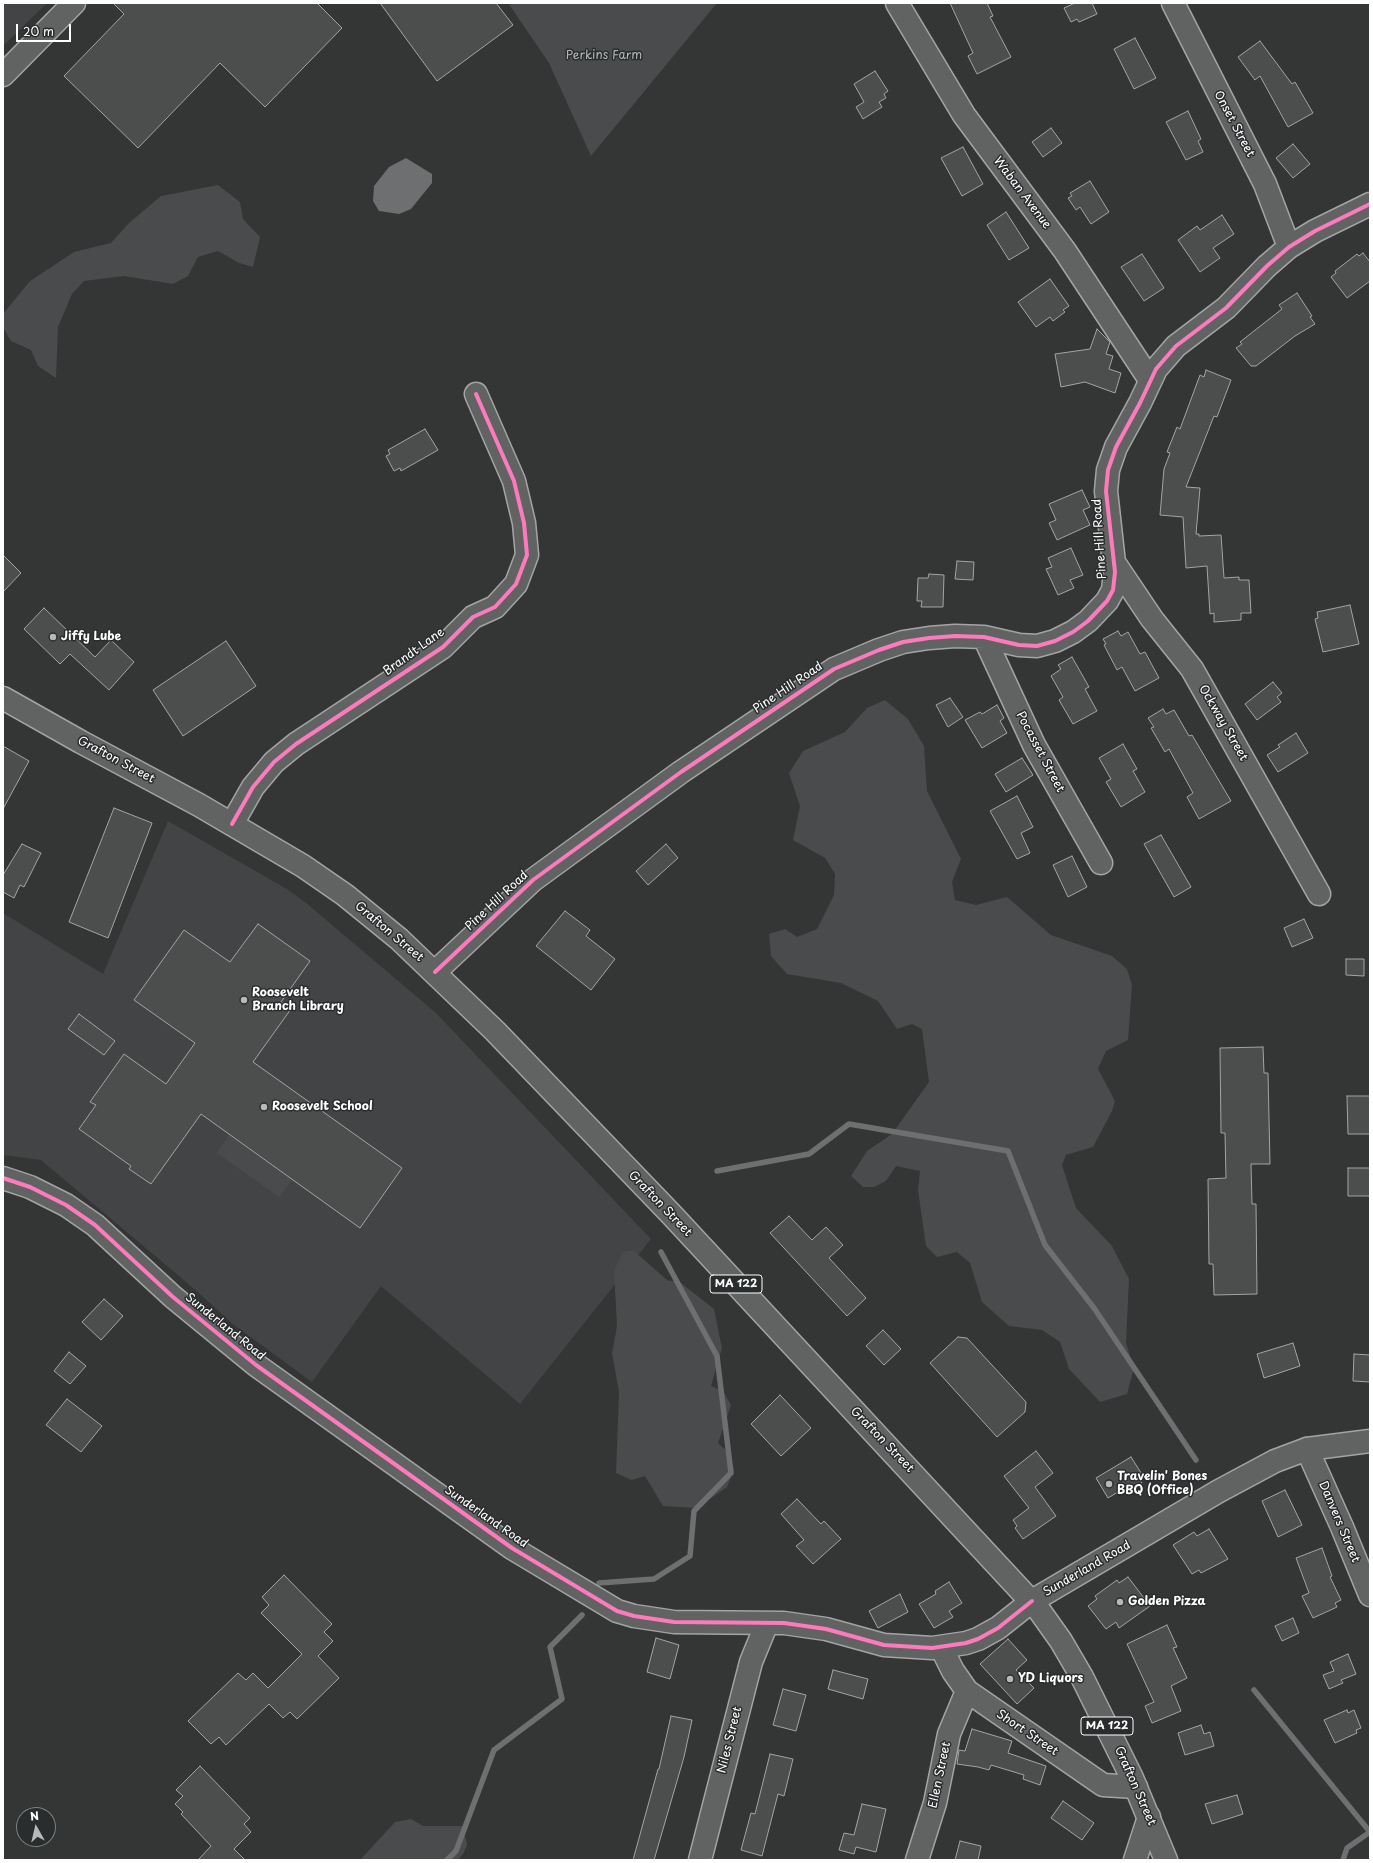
<!DOCTYPE html>
<html>
<head>
<meta charset="utf-8">
<style>
	body { margin:0 }
	#map { position:relative; width:1373px; height:1863px; overflow:hidden; background:#343535; font-family:"Playpen Sans",sans-serif }
	canvas { display:block }
	.frame { position:absolute; inset:0; border:4px solid #fff; pointer-events:none }
	.north { position:absolute; left:16px; top:1807px; width:40px; height:40px; box-sizing:border-box; background:#2a2d2e; border:1px solid #7f8182; border-radius:50%; rotate:352deg; font-size:11px; font-weight:700; line-height:16px; text-align:center; color:#fff }
	.north::after { content:''; display:block; margin:auto; width:14px; height:18px; background:#b8b8b8; clip-path:polygon(50% 0,100% 100%,50% 72%,0 100%) }
	.scale { position:absolute; left:16px; top:24px; width:55px; height:18px; box-sizing:border-box; border:2px solid #fff; border-top:0; padding-left:5px; font-size:12px; line-height:14px; white-space:nowrap; color:#fff; -webkit-text-stroke:3px #2a2d2e; paint-order:stroke }
</style>
</head>
<body>
<div id="map">
<canvas width="1373" height="1863"></canvas>
<div class="frame"></div>
<div class="north">N</div>
<div class="scale">20 m</div>
</div>
<script>
const ctx = document.querySelector('canvas').getContext('2d');
ctx.lineJoin = 'round';
function fillPath(path, color) { ctx.fillStyle = color; ctx.fill(path, 'evenodd'); }
const poly = rows => new Path2D(rows.map(r => 'M' + r).join(''));
function strokePath(path, color, width, dash) { ctx.strokeStyle = color; ctx.lineWidth = width; ctx.lineCap = dash ? 'butt' : 'round'; ctx.setLineDash(dash || []); ctx.stroke(path); }
function drawText(font, color, halo, rows, align = 'center') {
  ctx.font = font + ' "Playpen Sans",sans-serif'; ctx.lineWidth = 3; ctx.setLineDash([]); ctx.textBaseline = 'middle'; ctx.strokeStyle = halo; ctx.fillStyle = color; for (const [text, x, y, turn = 0] of rows) {
    ctx.save(); ctx.translate(x, y); ctx.rotate((+turn || 0) * Math.PI / 180); ctx.textAlign = isNaN(turn) ? turn : align; if (halo) ctx.strokeText(text, 0, 0); ctx.fillText(text, 0, 0); ctx.restore();
  }
}
const built = poly([
	[3,3,47,3,3,46],
	[168,821,287,889,305,902,436,1013,651,1239,520,1404,381,1286,312,1382,234,1325,192,1287,41,1160,3,1155,3,913,103,974]
]);
const green = poly([
	[508,3,717,3,591,156,549,63],
	[218,185,240,202,243,219,260,237,253,267,239,263,218,251,198,257,188,276,173,284,124,276,84,281,72,294,58,327,56,378,38,366,31,350,11,341,3,328,3,314,30,281,74,252,111,243,129,223,161,196],
	[885,700,908,719,924,746,927,791,961,859,952,882,955,900,976,905,1007,897,1051,935,1112,956,1127,969,1132,985,1128,1040,1106,1051,1098,1069,1115,1101,1112,1111,1093,1147,1066,1155,1062,1165,1076,1208,1112,1246,1129,1279,1126,1343,1134,1368,1127,1394,1100,1402,1069,1369,1060,1342,1042,1330,1009,1326,982,1302,970,1263,957,1252,937,1257,926,1246,918,1190,920,1171,896,1166,886,1181,874,1187,863,1187,851,1176,867,1151,892,1134,929,1082,922,1029,912,1024,897,1029,878,1001,841,983,787,974,771,956,769,934,785,929,797,937,817,929,834,895,835,874,825,858,793,840,800,806,789,773,803,751,845,732,867,708],
	[229,1135,292,1180,279,1197,217,1153],
	[633,1250,667,1280,681,1283,714,1309,722,1348,711,1386,723,1391,731,1405,718,1443,729,1453,734,1469,727,1487,697,1508,663,1506,645,1476,632,1480,616,1473,619,1392,612,1353,617,1326,614,1271,623,1252],
	[411,1819,423,1826,463,1826,467,1845,463,1854,458,1860,360,1860,395,1822]
]);
const water = poly([
	[406,158,432,174,432,183,411,209,399,214,379,211,373,201,374,186,389,167]
]);
const stream = poly([
	[717,1171,809,1154,849,1124,1008,1151,1045,1245,1094,1308,1196,1460],
	[599,1583,654,1579,690,1556,694,1511,731,1473,717,1356,661,1252],
	[1254,1690,1370,1832,1347,1848,1343,1860],
	[447,1860,456,1851,494,1750,562,1699,550,1647,582,1615]
]);
const building = poly([
	[113,3,317,3,342,28,265,107,220,63,138,148,64,76,124,14,113,3],
	[380,3,496,3,513,25,437,81,380,3],
	[950,3,987,3,993,16,990,17,1011,57,977,74,968,56,973,53,950,3],
	[1075,3,1092,3,1097,14,1079,22,1077,19,1071,22,1064,8,1075,3],
	[1135,38,1156,78,1134,89,1114,49,1135,38],
	[1260,41,1292,84,1295,82,1313,113,1288,127,1260,76,1255,80,1238,57,1260,41],
	[875,71,888,91,884,94,886,98,879,102,882,107,863,119,856,107,864,102,854,84,875,71],
	[1188,111,1201,139,1198,141,1203,152,1186,160,1166,122,1188,111],
	[1051,128,1062,143,1043,157,1032,142,1051,128],
	[1293,144,1310,164,1293,178,1276,158,1293,144],
	[963,147,983,184,962,196,941,158,963,147],
	[1090,181,1109,212,1091,224,1080,207,1076,210,1068,198,1072,196,1070,193,1090,181],
	[1006,212,1029,248,1009,260,987,225,1006,212],
	[1222,215,1234,234,1213,248,1220,258,1200,272,1178,240,1197,226,1200,230,1222,215],
	[1363,253,1370,262,1370,281,1347,298,1331,277,1336,273,1335,271,1357,254,1359,256,1363,253],
	[1142,254,1164,288,1144,301,1121,267,1142,254],
	[1050,279,1069,306,1063,310,1065,312,1053,321,1050,317,1036,327,1018,302,1050,279],
	[1297,293,1312,316,1310,317,1315,324,1295,336,1256,366,1251,366,1236,348,1242,344,1240,342,1282,309,1279,305,1297,293],
	[1097,329,1110,342,1106,354,1113,356,1109,369,1121,373,1115,393,1085,382,1061,387,1055,354,1090,349,1097,329],
	[1206,370,1231,380,1217,417,1214,416,1186,487,1200,488,1196,534,1199,534,1199,536,1221,535,1224,578,1239,577,1239,580,1249,580,1251,613,1241,613,1241,620,1214,622,1214,613,1210,614,1207,566,1186,568,1183,517,1160,515,1164,469,1170,453,1167,452,1177,427,1180,429,1200,375,1204,377,1206,370],
	[425,429,438,450,401,471,400,468,394,471,386,456,390,454,388,450,425,429],
	[1082,490,1090,507,1083,510,1090,525,1057,540,1049,523,1056,520,1049,504,1082,490],
	[1071,548,1083,575,1070,580,1074,588,1058,595,1046,569,1052,567,1048,558,1071,548],
	[3,555,21,573,3,592,3,555],
	[957,561,974,562,973,580,955,579,957,561],
	[929,574,944,575,943,607,921,607,922,601,917,601,918,578,928,578,929,574],
	[1350,605,1359,644,1323,652,1315,619,1318,618,1317,612,1350,605],
	[44,608,95,657,111,640,134,662,109,690,70,654,60,664,24,629,44,608],
	[1118,631,1121,636,1128,632,1140,654,1145,652,1159,678,1135,691,1122,667,1117,670,1104,645,1106,644,1103,639,1118,631],
	[226,641,256,686,183,736,153,690,226,641],
	[1072,657,1089,687,1085,689,1097,711,1073,724,1059,700,1063,697,1051,676,1061,669,1058,665,1072,657],
	[1273,682,1282,693,1277,697,1281,702,1257,720,1245,704,1273,682],
	[950,698,963,717,948,727,936,705,950,698],
	[997,705,1004,718,1000,721,1007,733,982,748,965,720,980,712,982,714,997,705],
	[1163,709,1166,714,1174,710,1189,736,1192,735,1231,801,1199,819,1187,797,1193,793,1169,749,1165,752,1151,728,1154,727,1148,718,1163,709],
	[1296,733,1308,753,1278,772,1267,755,1280,747,1278,745,1296,733],
	[1123,744,1137,769,1133,771,1145,792,1121,807,1106,782,1111,779,1099,758,1123,744],
	[3,746,29,761,3,809,3,746],
	[1022,758,1033,775,1006,792,995,774,1022,758],
	[1017,796,1033,827,1021,833,1030,853,1017,859,990,811,1017,796],
	[114,808,152,823,108,938,69,922,114,808],
	[1161,835,1191,887,1174,897,1144,844,1161,835],
	[22,844,41,853,24,887,20,885,14,898,3,892,3,875,22,844],
	[666,844,678,858,648,885,636,871,666,844],
	[1072,856,1087,887,1068,897,1053,865,1072,856],
	[565,911,590,930,586,936,615,959,591,990,536,946,565,911],
	[1304,919,1313,938,1292,947,1284,928,1304,919],
	[258,924,310,961,281,1002,291,1009,253,1062,402,1168,360,1228,201,1114,151,1184,129,1169,131,1166,79,1129,96,1105,90,1102,124,1054,166,1084,195,1043,134,1000,184,930,230,962,258,924],
	[1346,959,1364,959,1364,976,1346,975,1346,959],
	[79,1014,115,1041,104,1055,68,1029,79,1014],
	[1263,1047,1264,1073,1268,1073,1270,1164,1251,1164,1252,1204,1256,1204,1257,1294,1214,1295,1213,1264,1209,1264,1208,1179,1226,1178,1225,1133,1221,1133,1220,1048,1263,1047],
	[1347,1096,1370,1096,1370,1134,1348,1134,1347,1096],
	[1348,1168,1370,1168,1370,1196,1348,1196,1348,1168],
	[789,1216,812,1240,826,1227,843,1245,829,1258,866,1298,847,1316,770,1233,789,1216],
	[104,1299,123,1316,101,1340,82,1322,104,1299],
	[883,1330,901,1349,884,1365,866,1346,883,1330],
	[958,1337,967,1338,1026,1402,1025,1412,997,1437,930,1363,958,1337],
	[1293,1343,1300,1366,1264,1378,1257,1354,1293,1343],
	[69,1352,86,1366,70,1384,54,1371,69,1352],
	[1354,1354,1370,1355,1370,1382,1353,1381,1354,1354],
	[780,1395,811,1428,781,1456,751,1424,780,1395],
	[67,1399,102,1426,81,1452,46,1425,67,1399],
	[1036,1451,1053,1473,1035,1487,1056,1516,1023,1539,1015,1528,1017,1526,1013,1520,1029,1508,1004,1476,1036,1451],
	[1131,1457,1143,1476,1139,1479,1142,1483,1126,1493,1123,1489,1108,1498,1096,1478,1131,1457],
	[1285,1490,1302,1525,1278,1537,1262,1501,1285,1490],
	[797,1499,821,1524,824,1521,841,1539,813,1564,796,1546,804,1540,781,1514,797,1499],
	[1209,1529,1228,1559,1201,1573,1199,1570,1192,1574,1173,1545,1194,1532,1197,1536,1209,1529],
	[1322,1548,1332,1576,1330,1577,1341,1600,1335,1603,1337,1607,1313,1618,1302,1596,1309,1593,1296,1558,1322,1548],
	[284,1575,332,1624,324,1632,333,1641,318,1656,339,1678,297,1719,290,1712,283,1718,269,1704,226,1745,219,1737,211,1744,188,1721,238,1673,246,1680,253,1673,268,1688,302,1654,261,1613,269,1605,262,1597,284,1575],
	[1128,1577,1150,1606,1119,1628,1116,1622,1106,1629,1088,1606,1097,1599,1095,1596,1117,1580,1119,1583,1128,1577],
	[949,1582,962,1603,949,1611,953,1617,934,1628,919,1604,936,1594,935,1591,949,1582],
	[900,1594,908,1612,878,1628,869,1611,900,1594],
	[1293,1618,1299,1633,1282,1641,1275,1626,1293,1618],
	[1167,1625,1177,1647,1173,1648,1187,1678,1171,1686,1181,1711,1152,1723,1145,1706,1154,1702,1127,1644,1167,1625],
	[656,1638,679,1645,670,1679,647,1672,656,1638],
	[1008,1639,1027,1660,1016,1670,1034,1688,1017,1704,980,1664,1008,1639],
	[1348,1654,1356,1674,1341,1680,1343,1683,1329,1689,1323,1675,1334,1671,1330,1662,1348,1654],
	[833,1670,868,1679,863,1699,828,1689,833,1670],
	[783,1689,806,1695,796,1731,773,1725,783,1689],
	[1347,1710,1348,1713,1354,1710,1361,1728,1356,1730,1357,1733,1335,1743,1324,1720,1347,1710],
	[671,1716,692,1720,684,1757,654,1860,633,1860,658,1769,659,1769,671,1716],
	[1201,1725,1204,1734,1210,1732,1214,1746,1185,1755,1178,1733,1201,1725],
	[972,1729,1012,1741,1008,1753,1046,1766,1040,1785,1023,1779,1024,1775,991,1765,989,1770,978,1767,957,1764,959,1750,965,1751,972,1729],
	[770,1754,793,1759,784,1796,778,1794,762,1856,741,1850,751,1813,755,1814,770,1754],
	[200,1766,250,1818,244,1824,251,1832,234,1849,245,1860,198,1860,211,1846,181,1814,183,1812,175,1804,183,1796,176,1790,200,1766],
	[1237,1795,1243,1814,1212,1824,1205,1804,1237,1795],
	[1063,1801,1094,1823,1082,1840,1051,1818,1063,1801],
	[862,1804,886,1809,876,1852,856,1847,854,1854,839,1850,844,1833,854,1835,862,1804],
	[960,1841,981,1846,978,1860,955,1860,960,1841]
]);
const minor = poly([
	[897,3,964,115,1065,251,1150,380],
	[1173,3,1265,184,1289,247],
	[3,75,74,3],
	[1113,561,1152,619,1192,669,1319,894],
	[984,637,1034,745,1101,863],
	[232,824,253,787,274,762,296,744,443,647,473,617,495,607,516,584,527,555,524,523,514,481,476,394],
	[435,972,533,880,681,772,834,669,879,650,903,642,929,638,955,636,984,637,1019,645,1037,646,1055,641,1073,632,1088,621,1107,601,1113,590,1115,572,1106,491,1108,470,1116,447,1140,403,1156,369,1176,346,1226,308,1267,266,1289,247,1315,231,1370,204],
	[3,1178,30,1187,66,1205,95,1225,173,1297,256,1365,512,1548,617,1611,634,1616,674,1622,784,1623,826,1629,884,1645,932,1648,966,1643,978,1639,998,1628,1032,1601],
	[1307,1449,1342,1527,1370,1595],
	[941,1647,953,1671,967,1691,1103,1785,1136,1787],
	[700,1860,751,1662,767,1623],
	[917,1860,935,1803,949,1734,967,1691],
	[1135,1860,1149,1817]
]);
const major = poly([
	[1032,1601,1219,1491,1275,1461,1307,1449,1370,1441]
]);
const highway = poly([
	[3,698,81,742,199,805,303,866,345,895,399,939,495,1031,671,1214,1039,1610,1061,1641,1082,1677,1132,1778,1166,1860]
]);
const cycleway = poly([
	[232,824,253,787,274,762,296,744,443,647,473,617,495,607,516,584,527,555,524,523,514,481,476,394],
	[435,972,533,880,681,772,834,669,879,650,903,642,929,638,955,636,984,637,1019,645,1037,646,1055,641,1073,632,1088,621,1107,601,1113,590,1115,572,1106,491,1108,470,1116,447,1140,403,1156,369,1176,346,1226,308,1267,266,1289,247,1315,231,1370,204],
	[3,1178,30,1187,66,1205,95,1225,173,1297,256,1365,512,1548,617,1611,634,1616,674,1622,784,1623,826,1629,884,1645,932,1648,966,1643,978,1639,998,1628,1032,1601]
]);
const markers = [
	[53,637,4,"#b8b8b8"],
	[244,1000,4,"#b8b8b8"],
	[264,1107,4,"#b8b8b8"],
	[1109,1484,4,"#b8b8b8"],
	[1120,1602,4,"#b8b8b8"],
	[1010,1679,4,"#b8b8b8"]
];
const shields = [
	[736,1284,52],
	[1107,1726,52]
];
const shieldNames = [
	["MA 122",736,1284],
	["MA 122",1107,1726]
];
const parkNames = [
	["Perkins Farm",604,56]
];
const streetNames = [
	["Onset Street",1234,124,62],
	["Waban Avenue",1022,193,53],
	["Pine Hill Road",1100,539,-94],
	["Brandt Lane",414,652,-36],
	["Pine Hill Road",788,688,-34],
	["Ockway Street",1223,723,60],
	["Pocasset Street",1040,752,62],
	["Grafton Street",116,760,28],
	["Pine Hill Road",497,901,-43],
	["Grafton Street",389,932,40],
	["Grafton Street",660,1204,46],
	["Sunderland Road",225,1327,39],
	["Grafton Street",882,1440,46],
	["Sunderland Road",486,1517,35],
	["Danvers Street",1339,1522,67],
	["Sunderland Road",1087,1569,-30],
	["Short Street",1027,1733,34],
	["Niles Street",730,1740,-76],
	["Ellen Street",940,1775,-78],
	["Grafton Street",1135,1786,66]
];
const poiNames = [
	["Jiffy Lube",61,637],
	["Roosevelt",252,993],
	["Branch Library",252,1007],
	["Roosevelt School",272,1107],
	["Travelin' Bones",1117,1477],
	["BBQ (Office)",1117,1491],
	["Golden Pizza",1128,1602],
	["YD Liquors",1018,1679]
];
fillPath(built, '#424445');
fillPath(green, '#494b4c');
fillPath(water, '#6d6f70');
strokePath(stream, '#6d6f70', 5.5);
fillPath(building, '#4c4d4d');
strokePath(building, '#a4a4a4', 1);
strokePath(minor, '#a4a4a4', 25);
strokePath(major, '#a4a4a4', 25);
strokePath(highway, '#a4a4a4', 25);
strokePath(minor, '#616262', 22);
strokePath(major, '#616262', 22);
strokePath(highway, '#616262', 22);
strokePath(cycleway, '#fd7abc', 4);
for (const [x, y, r, color] of markers) { const dot = new Path2D(); dot.arc(x, y, r, 0, 2 * Math.PI); ctx.fillStyle = color; ctx.fill(dot); strokePath(dot, '#2a2d2e', 1.5); }
for (const [x, y, w] of shields) { const box = new Path2D(); box.roundRect(x - w / 2, y - 9, w, 18, 3); ctx.fillStyle = '#2a2d2e'; ctx.fill(box); strokePath(box, '#fff', 1); }
drawText('bold 11px', '#fff', null, shieldNames);
drawText('12px', '#b7b9b9', '#2a2d2e', parkNames);
drawText('12px', '#fff', '#2a2d2e', streetNames);
drawText('bold 12px', '#fff', '#2a2d2e', poiNames, 'left');
</script>
</body>
</html>
